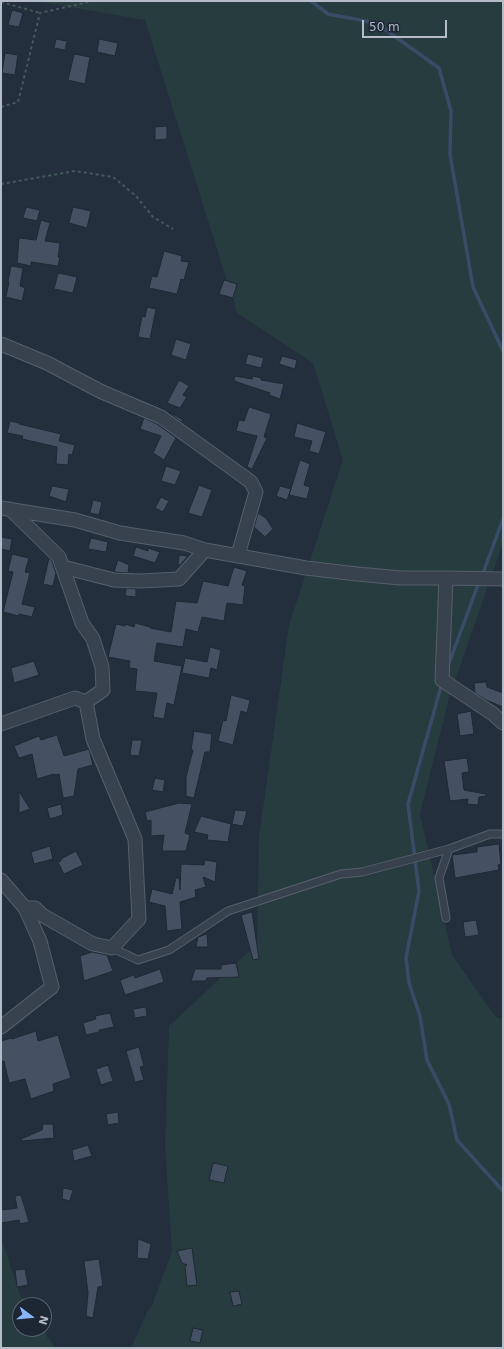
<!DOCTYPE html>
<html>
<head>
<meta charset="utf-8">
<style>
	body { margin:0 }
	#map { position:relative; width:504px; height:1349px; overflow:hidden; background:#242f3e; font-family:"DejaVu Sans",sans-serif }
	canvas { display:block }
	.frame { position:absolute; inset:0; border:2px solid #b4bcc9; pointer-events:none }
	.north { position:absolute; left:12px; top:1297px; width:40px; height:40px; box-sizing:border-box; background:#1d2633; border:1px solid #59626f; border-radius:50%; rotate:106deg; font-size:11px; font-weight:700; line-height:16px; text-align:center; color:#b4bcc9 }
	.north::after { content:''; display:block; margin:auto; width:14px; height:18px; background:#8ab4f8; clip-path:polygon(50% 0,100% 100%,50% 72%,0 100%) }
	.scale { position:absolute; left:362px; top:20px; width:85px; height:18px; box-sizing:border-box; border:2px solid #b4bcc9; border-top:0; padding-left:5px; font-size:12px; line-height:14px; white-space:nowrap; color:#b4bcc9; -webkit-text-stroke:3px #1d2633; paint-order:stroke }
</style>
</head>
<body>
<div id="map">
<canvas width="504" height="1349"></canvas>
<div class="frame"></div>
<div class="north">N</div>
<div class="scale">50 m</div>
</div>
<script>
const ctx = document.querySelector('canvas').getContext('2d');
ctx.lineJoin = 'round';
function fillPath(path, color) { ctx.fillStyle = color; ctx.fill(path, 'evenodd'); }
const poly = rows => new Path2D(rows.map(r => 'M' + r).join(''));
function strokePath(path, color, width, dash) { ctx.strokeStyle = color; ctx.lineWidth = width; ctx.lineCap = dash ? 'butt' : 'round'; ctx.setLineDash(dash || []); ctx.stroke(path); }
const green = poly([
	[35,1,503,1,503,543,450,695,420,814,452,955,496,1017,503,1019,503,1348,131,1348,147,1312,152,1305,172,1252,165,1146,169,1026,257,944,259,837,289,625,343,460,313,363,237,313,233,298,237,284,227,281,145,20],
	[1,1238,21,1297,39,1303,39,1305,20,1305,20,1329,44,1329,44,1324,47,1337,56,1348,1,1348]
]);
const stream = poly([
	[311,1,328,14,376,23,439,68,451,111,450,154,473,287,503,351],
	[482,576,503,519],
	[448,666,479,582],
	[442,683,408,804,419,891,406,958,409,983,420,1016,427,1060,449,1104,457,1140,503,1191]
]);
const building = poly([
	[12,10,23,13,19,27,8,25,12,10],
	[56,39,67,41,65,50,54,48,56,39],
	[99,39,118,43,115,56,97,52,99,39],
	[5,53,18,55,15,75,2,73,5,53],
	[74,54,90,57,85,84,68,80,74,54],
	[167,126,167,139,155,140,155,127,167,126],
	[26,207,40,210,37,221,23,218,26,207],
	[73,207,91,211,87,228,69,223,73,207],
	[41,220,50,223,45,241,60,243,58,257,60,257,58,266,31,262,31,266,17,263,19,238,36,240,41,220],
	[164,251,182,256,181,261,189,262,184,280,181,279,177,294,149,288,152,276,157,277,164,251],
	[11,266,23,268,20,286,25,288,22,301,6,297,9,282,8,281,11,266],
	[58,273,77,277,73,293,54,289,58,273],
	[224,280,237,284,233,298,219,294,224,280],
	[147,307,156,309,150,339,138,337,142,316,145,317,147,307],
	[176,339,191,344,186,360,171,355,176,339],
	[248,354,264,358,261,368,245,364,248,354],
	[282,356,297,360,295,369,279,364,282,356],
	[235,376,252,379,253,376,261,378,261,380,284,384,280,399,269,395,270,393,234,381,235,376],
	[179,380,189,386,183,395,187,397,180,408,167,403,179,380],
	[154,403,183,420,181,422,166,410,154,405,154,403],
	[249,407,271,414,264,437,267,438,252,469,247,467,257,436,236,431,239,420,244,421,249,407],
	[144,418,157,424,176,438,164,460,153,453,161,436,140,429,144,418],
	[10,421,19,423,19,424,61,434,59,441,75,445,72,455,69,454,68,465,56,464,57,447,22,439,23,436,7,433,10,421],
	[297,423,326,432,319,454,309,451,312,441,294,437,297,423],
	[300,460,310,464,304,485,310,487,307,499,289,495,300,460],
	[166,466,181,471,175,485,161,481,166,466],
	[199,485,212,490,202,517,188,513,199,485],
	[52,486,69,489,66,502,49,496,52,486],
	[280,486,291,489,287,500,276,496,280,486],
	[161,497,169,501,163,512,155,508,161,497],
	[93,500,102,502,99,515,90,513,93,500],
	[258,513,266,518,273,529,265,537,254,527,258,513],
	[1,537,12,539,10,551,1,549,1,537],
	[91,538,108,542,106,552,88,549,91,538],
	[136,547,148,551,148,548,160,552,155,563,133,556,136,547],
	[12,554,29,558,25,572,30,573,22,604,35,607,32,617,19,614,19,616,3,612,13,572,8,571,12,554],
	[179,555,188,556,180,565,178,565,179,555],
	[49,558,52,561,56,573,53,586,43,584,49,558],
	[118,560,129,565,128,573,114,572,118,560],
	[234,567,247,571,242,585,245,586,243,605,227,603,224,621,202,617,198,632,186,629,183,647,157,643,154,661,182,666,174,705,167,703,164,719,153,717,157,693,135,691,137,669,129,668,130,661,108,657,116,624,125,626,125,624,134,627,135,623,150,627,150,628,171,632,176,601,197,603,203,581,228,586,234,567],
	[126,588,136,589,136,597,125,596,126,588],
	[210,647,221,650,217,670,211,668,209,678,182,673,185,658,207,662,210,647],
	[34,661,39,675,14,683,11,668,34,661],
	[486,682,487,687,503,693,503,707,486,700,475,693,474,683,486,682],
	[231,695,250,700,247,713,241,711,233,745,218,741,223,720,226,721,231,695],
	[471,711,474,734,460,736,457,714,471,711],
	[194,731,212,734,210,752,205,752,194,798,186,796,186,777,193,750,191,750,194,731],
	[57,735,64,756,89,749,93,765,78,769,74,796,63,798,59,774,54,775,54,774,37,779,32,754,19,758,14,746,39,736,41,740,57,735],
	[132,740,142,740,139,756,130,755,132,740],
	[467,758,469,772,462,773,464,790,486,794,486,796,479,797,478,805,467,804,468,799,450,801,444,761,467,758],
	[155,778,165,780,163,792,152,790,155,778],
	[19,791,30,809,19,813,19,791],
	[179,803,192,804,185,833,190,835,186,851,162,851,164,835,151,836,151,820,147,821,145,812,179,803],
	[61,804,63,815,50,819,47,808,61,804],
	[235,810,247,811,243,826,232,824,235,810],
	[201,816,231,824,228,842,207,840,208,835,194,832,201,816],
	[499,844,501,864,498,865,499,870,455,878,452,855,477,852,477,847,499,844],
	[50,846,53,859,34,864,31,852,50,846],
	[76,851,83,865,64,874,58,862,61,861,61,859,76,851],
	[205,860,217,862,215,882,203,877,206,887,195,890,196,897,180,902,182,929,167,931,165,906,149,902,152,889,172,894,176,878,179,878,180,890,181,864,204,865,205,860],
	[252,912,259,959,253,960,241,915,252,912],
	[476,920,479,935,465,937,463,922,476,920],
	[207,934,208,947,196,947,198,937,207,934],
	[92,952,107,955,113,971,84,981,80,956,92,952],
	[236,963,239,977,207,978,206,981,191,981,195,969,221,969,221,965,236,963],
	[160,969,164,982,125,995,120,980,134,975,135,978,160,969],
	[146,1007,147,1016,135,1018,133,1009,146,1007],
	[110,1013,114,1027,99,1030,99,1032,86,1035,83,1023,96,1019,95,1016,110,1013],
	[36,1031,38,1041,58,1035,71,1078,53,1084,54,1091,31,1099,25,1079,9,1083,4,1061,1,1062,1,1041,11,1038,12,1039,36,1031],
	[139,1047,144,1066,140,1067,144,1080,135,1082,126,1051,139,1047],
	[108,1065,113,1081,101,1085,96,1069,108,1065],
	[118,1112,119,1123,108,1125,106,1114,118,1112],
	[43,1124,53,1124,54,1138,22,1141,21,1139,42,1130,43,1124],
	[88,1145,92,1156,74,1161,72,1150,88,1145],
	[213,1163,228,1166,224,1183,209,1180,213,1163],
	[63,1188,73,1190,70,1201,62,1199,63,1188],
	[21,1195,29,1222,20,1224,19,1220,1,1223,1,1210,17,1208,15,1196,21,1195],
	[138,1239,151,1244,148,1259,137,1258,138,1239],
	[192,1248,197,1285,187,1286,185,1266,187,1265,182,1263,177,1251,192,1248],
	[99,1259,103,1286,98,1287,93,1318,86,1316,88,1293,84,1261,99,1259],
	[25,1269,28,1285,17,1287,15,1270,25,1269],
	[239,1291,242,1304,233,1306,230,1292,239,1291],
	[193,1328,203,1330,200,1343,190,1341,193,1328]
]);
const path = poly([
	[1,2,40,13],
	[1,107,18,102,40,13,93,1],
	[1,184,75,171,113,177,136,196,153,217,173,229]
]);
const lane = poly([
	[446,918,439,878,449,849,490,834,503,834],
	[112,948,138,960,169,950,228,911,341,874,362,872,449,849]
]);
const street = poly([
	[1,344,47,363,102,392,161,417,251,482,256,492,238,555],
	[1,508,75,520,120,533,184,543,205,550,306,568,357,574,401,578,446,578,442,680,493,714,503,723],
	[10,509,59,557,82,623,93,639,102,667,103,690,86,702],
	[63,567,114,580,140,581,179,579,205,550],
	[446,578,503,579],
	[1,724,75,698,86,702],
	[1,880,25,908,40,941,52,987,1,1027],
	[25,908,35,908,42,915,93,944,112,948,139,919,135,839,93,739,86,702]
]);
fillPath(green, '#263c3f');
strokePath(stream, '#394c67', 3.5);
fillPath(building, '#455162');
strokePath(building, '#1f2835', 1);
strokePath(lane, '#565f6c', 9);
strokePath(street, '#565f6c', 15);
strokePath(path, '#44595c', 2, [3, 3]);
strokePath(lane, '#38414e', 7);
strokePath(street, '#38414e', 13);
</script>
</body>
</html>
